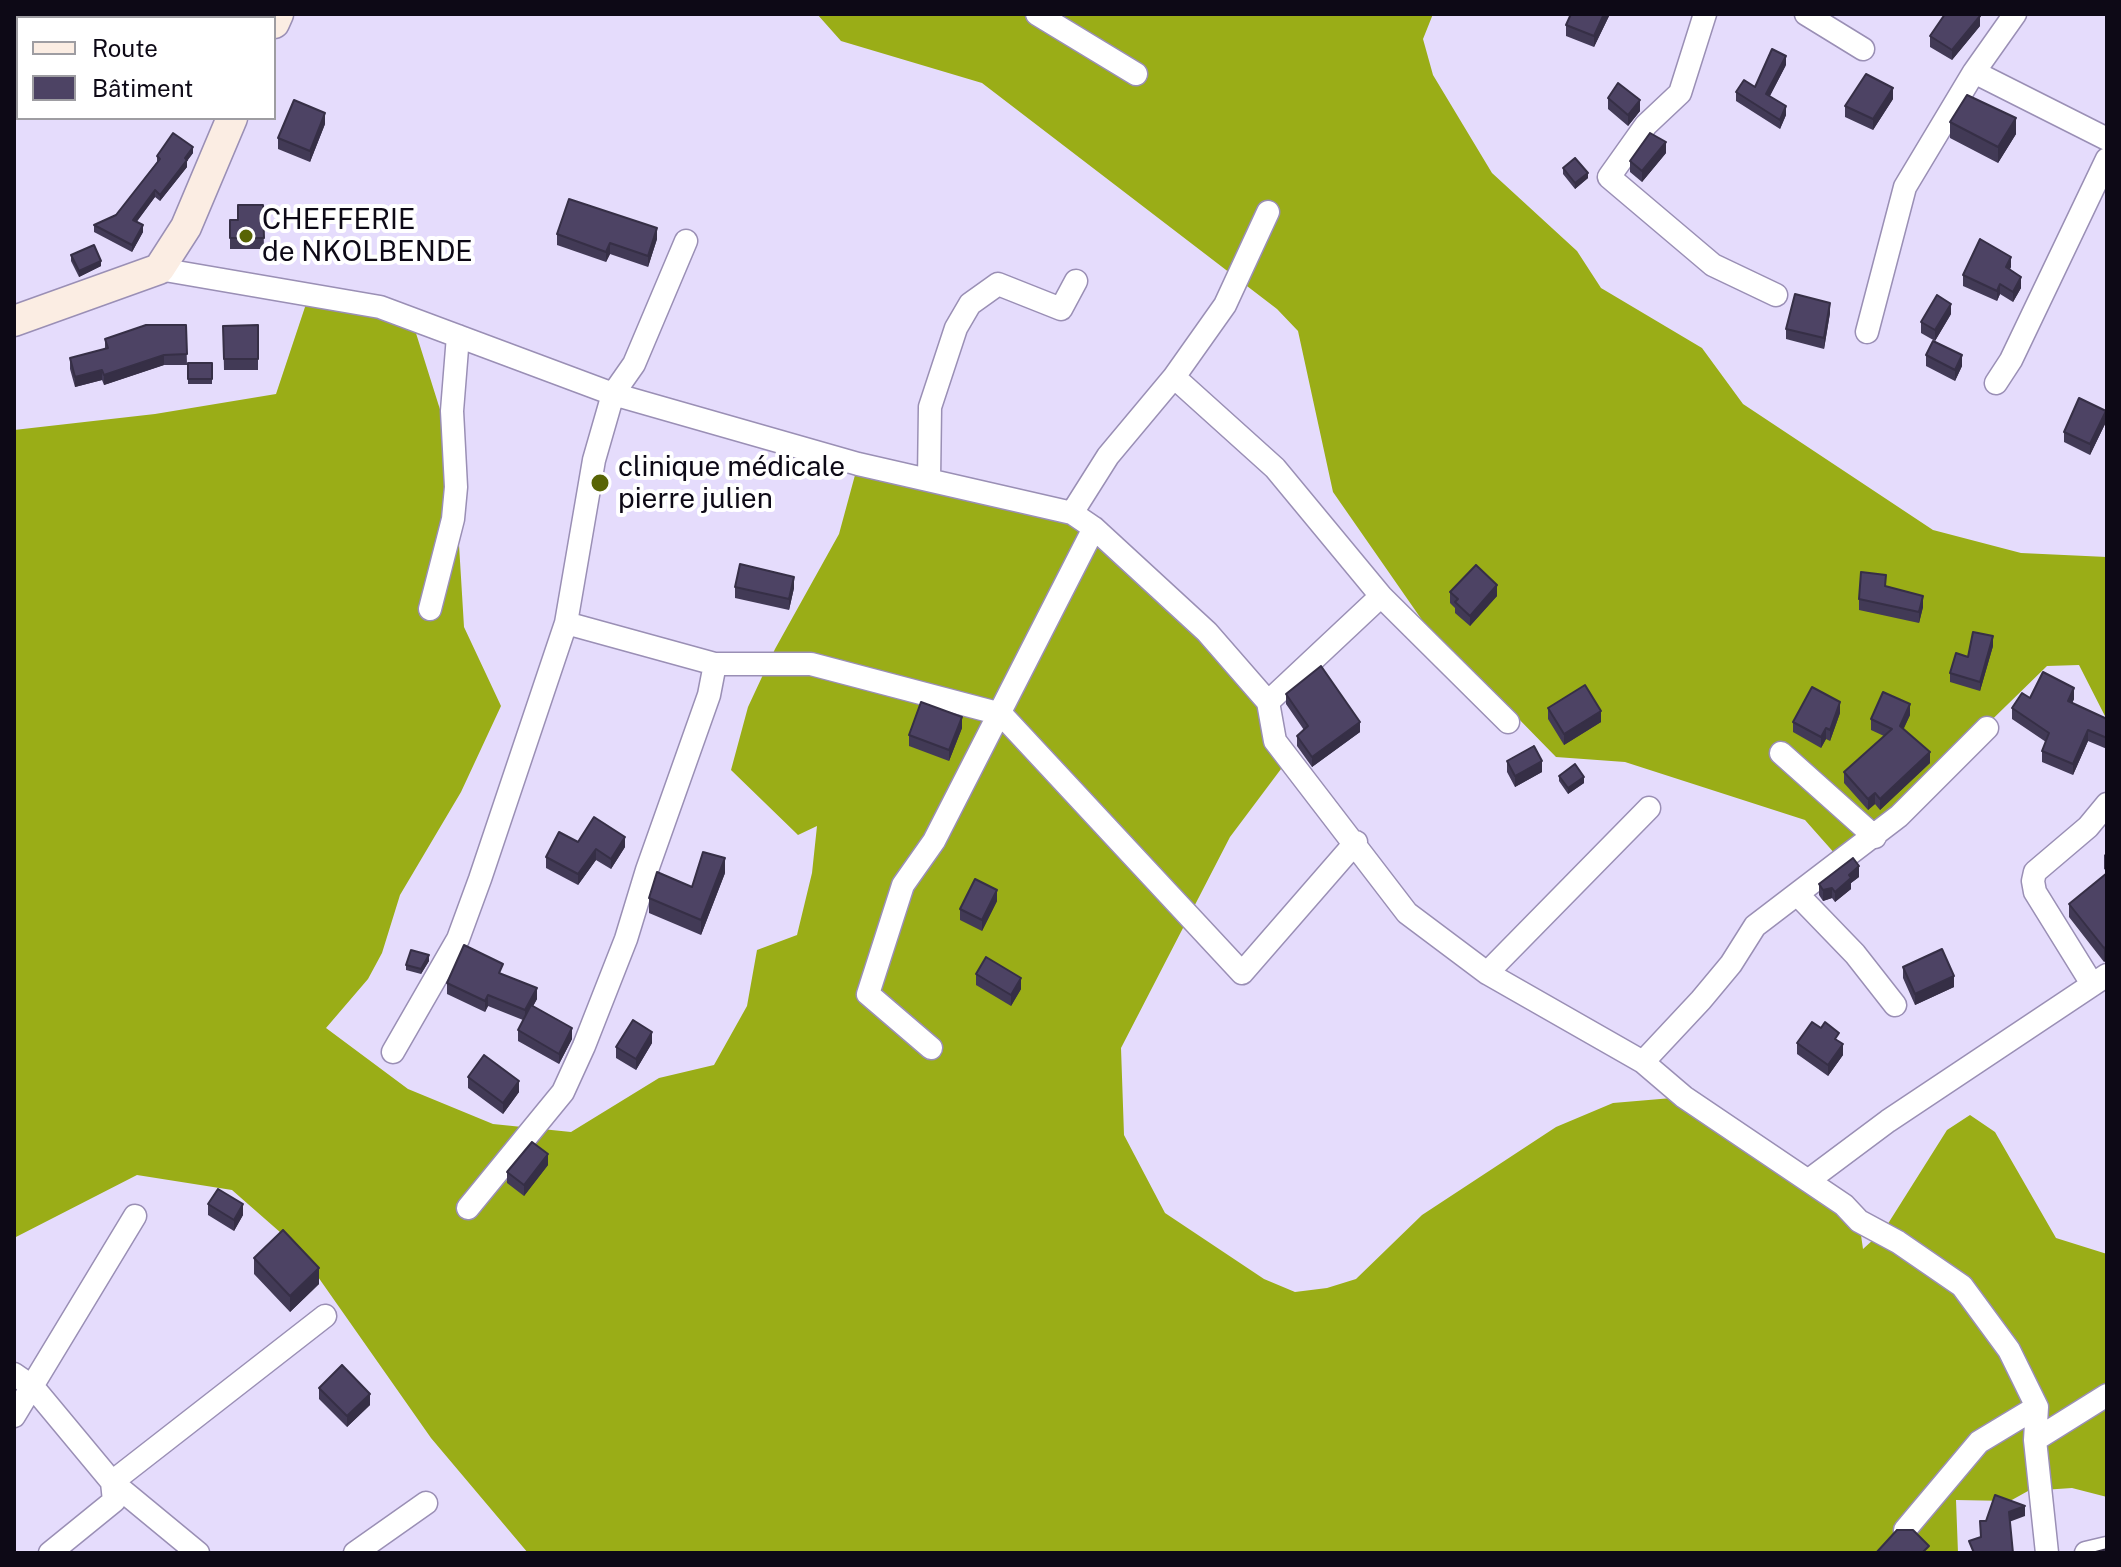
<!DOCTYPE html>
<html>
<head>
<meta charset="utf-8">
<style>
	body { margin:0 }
	#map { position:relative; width:2121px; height:1567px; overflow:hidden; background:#e5dcfc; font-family:"Public Sans",sans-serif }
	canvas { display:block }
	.frame { position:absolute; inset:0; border:16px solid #0d0916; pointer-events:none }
	.legend { position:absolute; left:16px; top:16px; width:260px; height:104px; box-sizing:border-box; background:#fff; border:2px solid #9e9da2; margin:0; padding:10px 14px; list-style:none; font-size:24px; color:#0d0916 }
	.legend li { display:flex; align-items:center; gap:16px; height:40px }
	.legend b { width:40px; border:2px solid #9e9da2 }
</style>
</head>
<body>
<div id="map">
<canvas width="2121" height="1567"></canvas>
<div class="frame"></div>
<ul class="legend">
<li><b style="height:10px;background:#fbede3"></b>Route</li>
<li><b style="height:22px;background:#4d4364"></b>Bâtiment</li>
</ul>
</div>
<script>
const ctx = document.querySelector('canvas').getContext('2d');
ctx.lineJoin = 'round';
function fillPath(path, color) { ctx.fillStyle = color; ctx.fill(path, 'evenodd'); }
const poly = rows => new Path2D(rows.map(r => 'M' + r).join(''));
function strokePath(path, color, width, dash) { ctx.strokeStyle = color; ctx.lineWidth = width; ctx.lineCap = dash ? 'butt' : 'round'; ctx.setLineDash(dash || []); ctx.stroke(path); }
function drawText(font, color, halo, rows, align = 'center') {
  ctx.font = font + ' "Public Sans",sans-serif'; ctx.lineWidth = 8; ctx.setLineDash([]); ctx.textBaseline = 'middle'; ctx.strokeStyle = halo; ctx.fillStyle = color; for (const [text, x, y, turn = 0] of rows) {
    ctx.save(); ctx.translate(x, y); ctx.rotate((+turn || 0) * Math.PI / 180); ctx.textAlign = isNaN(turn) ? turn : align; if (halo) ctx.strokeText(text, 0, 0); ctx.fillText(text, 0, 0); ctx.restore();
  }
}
const forest = poly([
	[817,14,1433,14,1423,39,1433,75,1492,173,1577,251,1601,288,1702,348,1743,404,1933,530,2021,553,2107,557,2107,720,2079,665,2047,666,1844,864,1805,820,1625,762,1556,757,1422,620,1333,492,1298,331,1277,309,982,83,841,41],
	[312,286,409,311,443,419,456,495,464,627,501,706,461,792,400,895,382,953,368,979,326,1028,408,1089,493,1124,571,1132,659,1078,714,1065,747,1006,757,950,797,935,812,873,817,826,798,835,731,770,748,707,775,649,839,534,858,464,1035,497,1196,620,1259,710,1281,769,1230,837,1121,1048,1124,1135,1165,1213,1264,1279,1295,1292,1327,1288,1356,1279,1422,1215,1556,1127,1613,1103,1684,1097,1859,1221,1863,1249,1884,1230,1947,1130,1970,1115,1995,1132,2056,1238,2107,1254,2107,1497,2072,1488,2028,1491,2010,1501,1956,1500,1958,1553,528,1553,431,1438,297,1247,232,1190,137,1175,14,1238,14,430,155,414,276,394]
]);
const street = poly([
	[1037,14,1136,74],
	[1705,14,1680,93,1646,125,1609,177,1713,265,1776,295],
	[1806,14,1863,49],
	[62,18,66,14],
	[14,37,18,36],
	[1974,72,2107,139],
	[159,269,380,307,613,394,858,464,1072,513,1094,528,1207,632,1268,702,1275,741,1407,913,1487,973,1643,1062,1684,1097,1844,1205,1859,1221,1898,1242,1962,1286,2009,1350,2037,1407,2035,1440,2047,1553],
	[1867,332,1905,187,1974,72,2015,14],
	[1174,377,1275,468,1381,596,1508,722],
	[1996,383,2011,360,2107,159],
	[929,480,930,407,956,328,970,304,998,284,1061,309,1076,281],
	[1072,513,1108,456,1174,377,1225,305,1268,212],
	[430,609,453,519,456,487,452,411,458,336],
	[715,664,811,664,1001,714,1242,973,1356,842],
	[1268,702,1381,596],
	[1781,753,1875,837],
	[1798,895,1855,954,1895,1005],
	[1487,973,1649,808],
	[2092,984,2035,892,2033,881,2035,872,2088,827,2107,804],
	[931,1048,868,994,903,885,934,841,1094,528],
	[393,1052,458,939,480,879,566,623,594,460,613,394,634,364,686,241],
	[1643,1062,1701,1000,1731,964,1755,926,1899,816,1987,728],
	[1809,1180,1888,1121,2107,975],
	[468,1208,563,1092,584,1046,626,939,647,870,709,695,715,664,566,623],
	[14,1374,33,1387,112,1482,198,1553],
	[14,1416,135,1216],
	[2035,1440,2107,1395],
	[1905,1530,1979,1442,2037,1407],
	[50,1553,114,1501,112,1482,325,1316],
	[355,1553,426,1503],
	[2086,1553,2107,1548]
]);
const secondary = poly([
	[274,23,278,14],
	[14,321,159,269,186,227,232,118]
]);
const wall = poly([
	[1610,14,1594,47,1566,36,1566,25],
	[1980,26,1952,60,1930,47,1930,36],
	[1786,65,1770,96,1786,115,1780,129,1736,101,1736,92,1755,87],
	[1608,98,1640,111,1628,126,1608,109],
	[1893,99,1873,130,1845,117,1845,106],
	[1950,122,2016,134,1998,163,1950,138],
	[325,124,310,162,278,149,278,138],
	[193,153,187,161,187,167,160,201,155,197,136,222,143,232,132,252,94,232,94,225,116,215,157,162,157,156],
	[1666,153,1642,182,1630,172,1630,161],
	[1563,168,1588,178,1575,189,1563,174],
	[263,205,264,249,230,249,230,220,238,220],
	[557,234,657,239,648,267,610,254,606,262,557,245],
	[71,255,101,266,79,277,71,261],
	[2011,267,2009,270,2021,288,2013,302,2000,294,1997,301,1963,286,1963,275],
	[1830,313,1824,349,1786,339,1786,329],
	[1951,314,1935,341,1921,333,1921,322],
	[186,325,187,365,164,365,104,385,102,380,75,387,70,369,70,358,105,349,105,339],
	[258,325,258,370,224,370,223,326],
	[1926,355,1962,366,1955,381,1926,366],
	[188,363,212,363,212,384,188,384],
	[2106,422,2090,455,2064,442,2064,432],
	[1886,586,1923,607,1919,623,1859,610,1859,599],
	[735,587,794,588,789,610,735,598],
	[1450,592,1497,596,1470,626,1455,613,1455,608,1450,603],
	[1993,646,1980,691,1950,682,1950,673,1968,657],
	[1286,694,1360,732,1312,767,1297,746,1297,736,1304,730,1286,704],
	[2030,698,2074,699,2072,703,2107,719,2107,749,2088,741,2073,775,2042,762,2042,751,2046,742,2012,719,2012,708],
	[1548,708,1601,722,1564,745,1548,719],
	[1840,713,1830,741,1826,739,1821,748,1793,732,1793,722],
	[1910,715,1903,729,1930,763,1880,810,1875,804,1868,810,1844,783,1844,772,1884,736,1871,730,1871,719],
	[962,728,949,761,909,746,909,735],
	[1507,761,1542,772,1515,787,1507,772],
	[1559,776,1584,783,1568,794,1559,781],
	[578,842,625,847,611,869,596,860,578,885,546,868,546,857],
	[2107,852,2107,871,2104,869,2104,855],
	[725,873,701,935,649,913,649,898,692,887],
	[2107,873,2107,959,2104,962,2069,917,2069,904],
	[1859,877,1851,883,1851,889,1835,902,1832,898,1823,901,1819,895,1819,884],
	[997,901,982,931,960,920,960,909],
	[429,961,421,974,406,970,406,965],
	[1903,967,1954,987,1915,1005,1903,978],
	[503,974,537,999,533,1006,572,1039,559,1064,518,1041,518,1030,523,1020,488,1006,485,1012,447,994,447,983],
	[976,974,1021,989,1011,1006,976,985],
	[1839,1042,1843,1055,1828,1076,1797,1054,1797,1043],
	[652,1043,636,1070,616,1058,616,1047],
	[468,1077,519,1092,503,1114,468,1088],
	[548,1165,524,1196,507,1183,507,1172],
	[208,1204,243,1215,234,1231,208,1215],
	[254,1258,319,1284,290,1312,254,1274],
	[319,1388,370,1405,347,1427,319,1399]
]);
const shadedWall = poly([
	[1604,14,1610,14,1594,47,1594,36],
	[1980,16,1980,26,1952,60,1952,50],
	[1786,56,1786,65,1766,103,1766,94],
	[1893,88,1893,99,1873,130,1873,119],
	[1640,100,1640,111,1628,126,1628,115],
	[1786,106,1786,115,1780,129,1780,120],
	[325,113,325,124,310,162,310,151],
	[2016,118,2016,134,1998,163,1998,147],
	[1666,142,1666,153,1642,182,1642,171],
	[193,147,193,153,187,161,187,167,160,201,160,195],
	[1588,173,1588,178,1575,189,1575,183],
	[155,190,155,197,133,227,133,220],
	[143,225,143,232,132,252,132,245],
	[657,228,657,239,648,267,648,256],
	[610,243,610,254,606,262,606,252],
	[2011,257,2011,267,2006,278,2006,267],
	[101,261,101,266,79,277,79,271],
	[2021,277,2021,288,2013,302,2013,292],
	[2000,284,2000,294,1997,301,1997,291],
	[1830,303,1830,313,1824,349,1824,338],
	[1951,304,1951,314,1935,341,1935,330],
	[164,355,164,365,104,385,104,375],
	[1962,355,1962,366,1955,381,1955,370],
	[102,370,102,380,75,387,75,377],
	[2106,411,2106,422,2090,455,2090,444],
	[794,577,794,588,789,610,789,599],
	[1497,585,1497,596,1470,626,1470,616],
	[1923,596,1923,607,1919,623,1919,612],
	[1993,636,1993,646,1980,691,1980,682],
	[2074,688,2074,699,2068,712,2068,701],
	[1840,702,1840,713,1830,741,1830,730],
	[1910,704,1910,715,1900,737,1900,726],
	[1601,711,1601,722,1564,745,1564,734],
	[962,717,962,728,949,761,949,750],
	[1360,722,1360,732,1312,767,1312,757],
	[1826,728,1826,739,1821,748,1821,737],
	[2088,730,2088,741,2073,775,2073,764],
	[1930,752,1930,763,1880,810,1880,799],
	[1542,761,1542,772,1515,787,1515,776],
	[1584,777,1584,783,1568,794,1568,788],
	[1875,793,1875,804,1868,810,1868,799],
	[625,837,625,847,611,869,611,859],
	[596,849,596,860,578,885,578,874],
	[725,858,725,873,701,935,701,920],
	[1859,866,1859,877,1851,883,1851,889,1835,902,1835,892,1849,875],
	[1832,888,1832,898,1823,901,1823,890],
	[997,890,997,901,982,931,982,920],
	[2107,946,2107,959,2104,962,2104,948],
	[429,955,429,961,421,974,421,969],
	[1954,976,1954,987,1915,1005,1915,994],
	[1021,978,1021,989,1011,1006,1011,995],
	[537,988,537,999,525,1021,525,1010],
	[488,995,488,1006,485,1012,485,1001],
	[572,1028,572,1039,559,1064,559,1054],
	[652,1032,652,1043,636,1070,636,1059],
	[1843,1044,1843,1055,1828,1076,1828,1065],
	[519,1081,519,1092,503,1114,503,1103],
	[548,1154,548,1165,524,1196,524,1185],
	[243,1204,243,1215,234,1231,234,1220],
	[319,1268,319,1284,290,1312,290,1296],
	[370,1394,370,1405,347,1427,347,1416],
	[2025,1506,2025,1516,2009,1522,2009,1512]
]);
const building = poly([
	[1571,14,1604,14,1594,36,1566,25,1571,14],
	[1945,14,1977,14,1980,16,1952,50,1930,36,1945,14],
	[1772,49,1786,56,1766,94,1786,106,1780,120,1736,92,1744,80,1755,87,1772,49],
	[1866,74,1893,88,1873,119,1845,106,1866,74],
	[1618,83,1640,100,1628,115,1608,98,1618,83],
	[1967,95,2016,118,1998,147,1950,122,1967,95],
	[294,100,325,113,310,151,278,138,294,100],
	[173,133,193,147,185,158,187,160,160,195,155,190,133,220,143,225,132,245,94,225,116,215,160,159,157,156,173,133],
	[1650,133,1666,142,1642,171,1630,161,1650,133],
	[1575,158,1588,173,1575,183,1563,168,1575,158],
	[569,199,657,228,648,256,610,243,606,252,557,234,569,199],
	[238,205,263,205,264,238,230,238,230,220,238,220,238,205],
	[1980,239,2011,257,2006,267,2021,277,2013,292,2000,284,1997,291,1963,275,1980,239],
	[94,245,101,261,79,271,71,255,94,245],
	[1795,294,1830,303,1824,338,1786,329,1795,294],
	[1937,295,1951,304,1935,330,1921,322,1937,295],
	[146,325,186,325,187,354,164,355,104,375,102,370,75,377,70,358,108,348,105,339,146,325],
	[258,325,258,359,224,359,223,326,258,325],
	[1933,341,1962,355,1955,370,1926,355,1933,341],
	[188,363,212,363,212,379,188,379,188,363],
	[2079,398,2106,411,2090,444,2064,432,2079,398],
	[740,564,794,577,789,599,735,587,740,564],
	[1476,565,1497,585,1470,616,1455,602,1458,599,1450,592,1476,565],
	[1861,572,1886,575,1885,586,1923,596,1919,612,1859,599,1861,572],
	[1973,632,1993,636,1980,682,1950,673,1956,653,1968,657,1973,632],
	[1321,666,1360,722,1312,757,1297,736,1308,726,1286,694,1321,666],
	[2043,672,2074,688,2068,701,2107,719,2107,738,2088,730,2073,764,2042,751,2049,733,2012,708,2022,693,2030,698,2043,672],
	[1585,685,1601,711,1564,734,1548,708,1585,685],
	[1812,687,1840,702,1830,730,1826,728,1821,737,1793,722,1812,687],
	[1883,692,1910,704,1900,726,1930,752,1880,799,1875,793,1868,799,1844,772,1892,729,1871,719,1883,692],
	[921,702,962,717,949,750,909,735,921,702],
	[1534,746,1542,761,1515,776,1507,761,1534,746],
	[1575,764,1584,777,1568,788,1559,776,1575,764],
	[594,817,625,837,611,859,596,849,578,874,546,857,559,832,578,842,594,817],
	[703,852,725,858,701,920,649,898,657,872,692,887,703,852],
	[1853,858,1859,866,1849,875,1851,878,1835,892,1832,888,1823,890,1819,884,1853,858],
	[2107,873,2107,946,2104,948,2069,904,2107,873],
	[975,879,997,890,982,920,960,909,975,879],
	[464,945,503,964,499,973,537,988,525,1010,488,995,485,1001,447,983,464,945],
	[1942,949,1954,976,1915,994,1903,967,1942,949],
	[411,950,429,955,421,969,406,965,411,950],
	[986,957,1021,978,1011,995,976,974,986,957],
	[531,1005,572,1028,559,1054,518,1030,531,1005],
	[633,1020,652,1032,636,1059,616,1047,633,1020],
	[1812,1022,1821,1028,1825,1022,1839,1033,1835,1039,1843,1044,1828,1065,1797,1043,1812,1022],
	[484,1055,519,1081,503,1103,468,1077,484,1055],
	[532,1142,548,1154,524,1185,507,1172,532,1142],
	[218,1189,243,1204,234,1220,208,1204,218,1189],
	[283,1230,319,1268,290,1296,254,1258,283,1230],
	[342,1365,370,1394,347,1416,319,1388,342,1365],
	[1995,1495,2025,1506,2009,1512,2013,1553,1974,1553,1969,1541,1981,1537,1980,1521,1986,1521,1995,1495],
	[1897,1530,1913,1530,1929,1546,1922,1553,1876,1553,1897,1530],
	[2107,1549,2107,1553,2092,1553,2107,1549]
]);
const markers = [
	[246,236,8,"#586405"],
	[600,483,10,"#586405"]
];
const poiNames = [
	["CHEFFERIE",262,220],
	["de NKOLBENDE",262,252],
	["clinique médicale",618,467],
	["pierre julien",618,499]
];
fillPath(forest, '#9aad17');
strokePath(street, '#9a8fb5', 25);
strokePath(secondary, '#9a8fb5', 33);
strokePath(street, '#fff', 22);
strokePath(secondary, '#fbede3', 30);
fillPath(wall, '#423a56');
fillPath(shadedWall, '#362f46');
fillPath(building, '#4d4364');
strokePath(building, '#362f46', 2);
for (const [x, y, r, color] of markers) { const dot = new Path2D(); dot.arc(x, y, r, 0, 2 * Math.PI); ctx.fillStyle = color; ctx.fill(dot); strokePath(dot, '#fff', 3); }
drawText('28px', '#0d0916', '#fff', poiNames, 'left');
</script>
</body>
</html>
